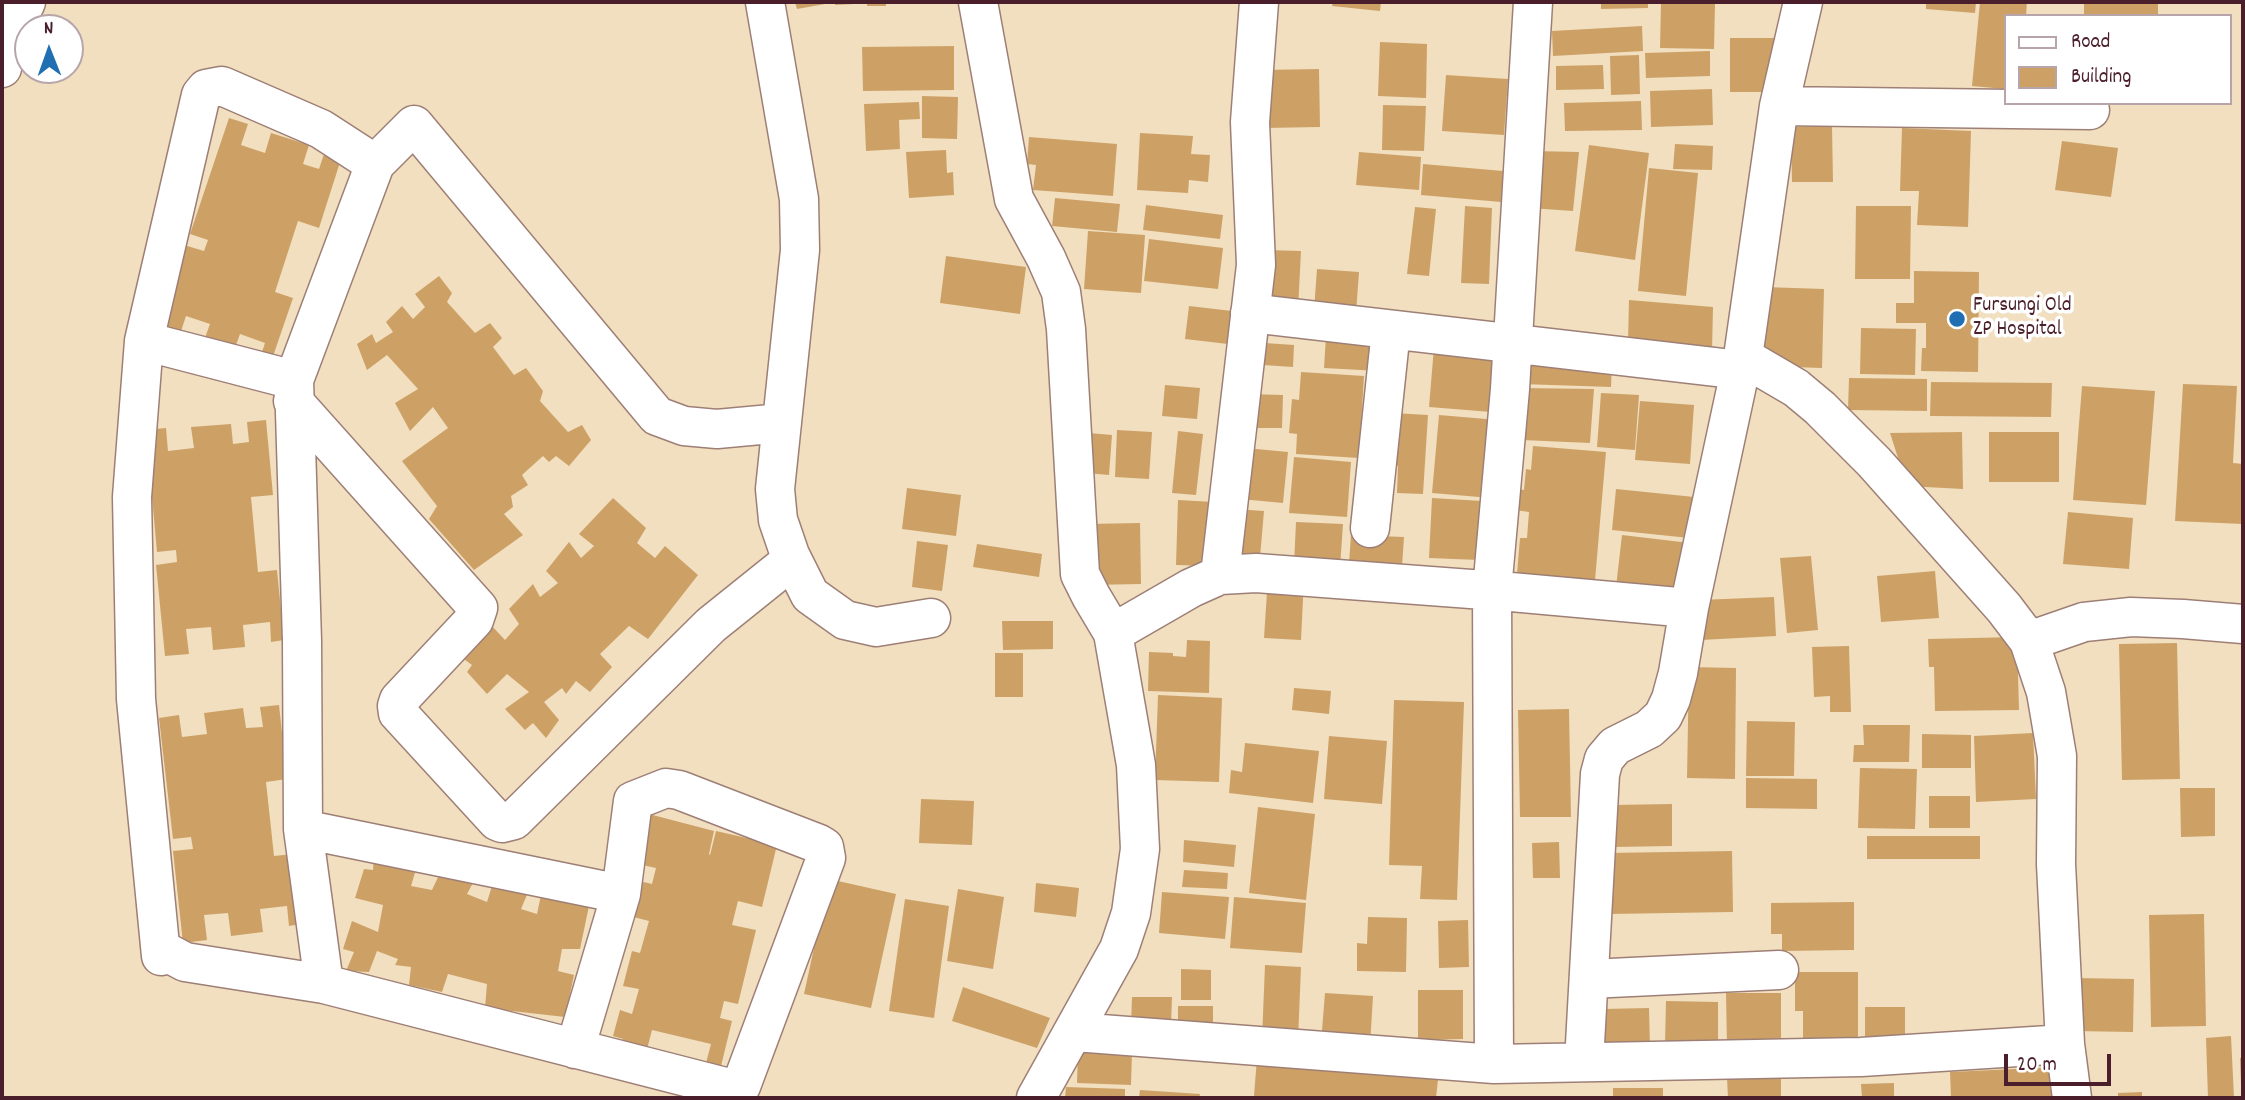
<!DOCTYPE html>
<html>
<head>
<meta charset="utf-8">
<style>
	body { margin:0 }
	#map { position:relative; width:2245px; height:1100px; overflow:hidden; background:#f1dfc0; font-family:Dekko,sans-serif }
	canvas { display:block }
	.frame { position:absolute; inset:0; border:4px solid #4a1f2b; pointer-events:none }
	.legend { position:absolute; left:2004px; top:14px; width:228px; height:91px; box-sizing:border-box; background:#fff; border:2px solid #b7a5aa; margin:0; padding:9px 12px; list-style:none; font-size:21px; color:#4a1f2b }
	.legend li { display:flex; align-items:center; gap:14px; height:35px }
	.legend b { width:35px; border:2px solid #b7a5aa }
	.north { position:absolute; left:14px; top:14px; width:70px; height:70px; box-sizing:border-box; background:#fff; border:2px solid #b7a5aa; border-radius:50%; rotate:359deg; font-size:19px; font-weight:700; line-height:28px; text-align:center; color:#4a1f2b }
	.north::after { content:''; display:block; margin:auto; width:24px; height:32px; background:#1f6fb2; clip-path:polygon(50% 0,100% 100%,50% 72%,0 100%) }
	.scale { position:absolute; left:2004px; top:1054px; width:107px; height:32px; box-sizing:border-box; border:4px solid #4a1f2b; border-top:0; padding-left:9px; font-size:21px; line-height:24px; white-space:nowrap; color:#4a1f2b; -webkit-text-stroke:5px #fff; paint-order:stroke }
</style>
</head>
<body>
<div id="map">
<canvas width="2245" height="1100"></canvas>
<div class="frame"></div>
<ul class="legend">
<li><b style="height:9px;background:#fff"></b>Road</li>
<li><b style="height:19px;background:#cda166"></b>Building</li>
</ul>
<div class="north">N</div>
<div class="scale">20 m</div>
</div>
<script>
const ctx = document.querySelector('canvas').getContext('2d');
ctx.lineJoin = 'round';
function fillPath(path, color) { ctx.fillStyle = color; ctx.fill(path, 'evenodd'); }
const poly = rows => new Path2D(rows.map(r => 'M' + r).join(''));
function strokePath(path, color, width, dash) { ctx.strokeStyle = color; ctx.lineWidth = width; ctx.lineCap = dash ? 'butt' : 'round'; ctx.setLineDash(dash || []); ctx.stroke(path); }
function drawText(font, color, halo, rows, align = 'center') {
  ctx.font = font + ' Dekko,sans-serif'; ctx.lineWidth = 7; ctx.setLineDash([]); ctx.textBaseline = 'middle'; ctx.strokeStyle = halo; ctx.fillStyle = color; for (const [text, x, y, turn = 0] of rows) {
    ctx.save(); ctx.translate(x, y); ctx.rotate((+turn || 0) * Math.PI / 180); ctx.textAlign = isNaN(turn) ? turn : align; if (halo) ctx.strokeText(text, 0, 0); ctx.fillText(text, 0, 0); ctx.restore();
  }
}
const building = poly([
	[795,2,830,2,831,3,797,9],
	[835,2,854,2,854,4,835,5],
	[867,2,886,2,886,6,867,6],
	[1333,2,1381,2,1380,11,1332,6],
	[1601,2,1648,2,1648,8,1601,9],
	[1926,2,1976,2,1975,13,1926,9],
	[1980,2,2027,2,2026,16,2005,16,2005,89,1972,86],
	[2084,2,2158,2,2158,16,2084,16],
	[1661,3,1715,4,1714,49,1660,48],
	[1642,26,1643,51,1553,56,1552,31],
	[1730,38,1775,38,1775,92,1730,92],
	[1380,42,1427,44,1426,98,1378,96],
	[954,46,954,90,863,91,862,47],
	[1710,51,1710,76,1646,78,1645,53],
	[1639,55,1640,94,1611,95,1610,56],
	[1603,65,1604,89,1556,90,1556,66],
	[1319,69,1320,127,1265,128,1262,70],
	[1446,75,1508,79,1504,135,1442,131],
	[1712,89,1713,125,1651,127,1650,91],
	[922,96,958,97,957,139,922,138],
	[1641,101,1642,130,1565,131,1564,103],
	[919,102,920,119,899,120,900,149,866,151,864,104],
	[1383,105,1426,106,1424,151,1382,150],
	[229,118,248,124,241,145,265,153,271,133,309,145,303,164,319,169,325,151,342,156,319,228,298,221,275,292,293,298,270,365,259,361,265,343,240,334,232,356,202,346,210,324,186,316,178,340,155,332,184,245,204,251,208,240,190,234],
	[1832,126,1833,182,1792,182,1791,127],
	[1902,128,1971,131,1968,227,1917,225,1919,191,1900,191],
	[1140,133,1193,136,1191,154,1210,155,1208,182,1189,180,1188,193,1137,190],
	[1029,137,1117,144,1113,196,1033,190,1036,165,1027,164],
	[2062,141,2118,148,2111,197,2055,190],
	[1675,144,1713,146,1712,170,1673,169],
	[1589,145,1649,153,1635,260,1575,251],
	[946,150,947,173,953,172,954,195,909,198,906,152],
	[1533,151,1579,152,1573,211,1530,208],
	[1359,152,1421,157,1419,190,1356,185],
	[1423,164,1503,171,1501,202,1421,195],
	[1649,168,1698,173,1686,296,1638,291],
	[1055,198,1120,204,1117,232,1052,226],
	[1146,205,1223,215,1220,239,1143,230],
	[1465,206,1492,208,1489,284,1461,283],
	[1856,206,1911,206,1910,279,1855,279],
	[1415,207,1436,209,1429,276,1407,274],
	[1088,231,1145,235,1141,293,1084,289],
	[1149,239,1223,248,1218,289,1144,281],
	[1266,250,1301,251,1298,310,1264,308],
	[946,256,1026,267,1020,314,940,303],
	[1317,269,1359,272,1356,313,1314,310],
	[1914,271,1979,272,1978,372,1921,371,1922,348,1926,348,1926,323,1896,323,1896,303,1914,303],
	[439,276,452,293,447,302,475,333,490,323,502,338,493,347,514,375,526,368,543,391,540,401,568,432,582,425,591,440,569,466,556,456,549,462,543,456,522,475,528,485,511,496,513,507,504,514,523,535,474,570,429,519,437,506,402,461,448,428,433,407,410,431,395,403,418,389,387,355,367,370,357,344,372,334,376,343,393,332,386,322,402,306,413,319,425,307,415,294],
	[1764,287,1824,289,1822,368,1761,366],
	[1629,300,1713,307,1712,352,1628,342],
	[1189,306,1232,311,1228,344,1185,339],
	[1861,328,1916,329,1915,375,1860,374],
	[1326,336,1380,339,1379,371,1324,368],
	[1250,342,1294,345,1293,367,1248,364],
	[1434,347,1496,352,1491,412,1429,407],
	[1523,352,1612,363,1611,387,1521,384],
	[1301,372,1364,376,1359,458,1296,454,1297,434,1289,433,1292,399,1299,400],
	[1849,378,1927,379,1927,411,1848,410],
	[1931,382,2052,383,2051,417,1930,416],
	[2183,384,2237,386,2233,463,2243,464,2243,524,2175,521],
	[1165,385,1200,388,1197,419,1162,416],
	[2082,386,2155,391,2146,505,2073,500],
	[1521,388,1594,389,1590,443,1522,440],
	[1601,393,1639,395,1635,450,1597,447],
	[1247,394,1283,395,1282,428,1248,428],
	[1640,401,1694,405,1690,464,1635,460],
	[1393,413,1428,415,1423,494,1397,493,1398,466,1388,466,1390,441,1399,441,1400,429],
	[1439,415,1498,420,1491,498,1432,493],
	[266,420,273,495,251,497,258,572,277,570,284,640,271,642,270,622,243,625,245,647,213,650,211,627,186,629,189,654,165,656,156,565,177,562,176,550,157,552,146,430,166,428,168,451,194,448,191,427,231,424,233,444,249,442,247,422],
	[1117,430,1152,432,1149,479,1115,477],
	[1178,431,1203,434,1196,495,1172,493],
	[1962,432,1963,489,1907,486,1890,433],
	[1989,432,2059,432,2059,482,1989,482],
	[1089,433,1112,435,1109,475,1086,473],
	[1533,446,1606,452,1594,592,1516,585,1520,538,1527,538,1529,512,1515,510,1517,489,1524,490,1526,469,1531,470],
	[1235,447,1288,452,1283,503,1230,498],
	[1294,457,1351,462,1347,517,1289,513],
	[907,488,961,495,956,536,902,529],
	[1616,489,1704,498,1699,539,1612,530],
	[613,498,646,528,637,543,655,558,665,546,698,575,648,639,629,626,600,654,612,667,590,692,576,681,566,694,562,688,544,702,559,720,546,738,533,723,525,730,505,709,529,692,507,674,487,694,467,672,472,665,461,657,491,625,505,640,519,624,509,609,533,584,540,597,558,583,546,571,569,542,581,558,594,546,579,534],
	[1432,498,1482,501,1479,560,1429,558],
	[1178,500,1214,502,1212,566,1176,565],
	[1234,509,1264,511,1259,569,1229,566],
	[2068,512,2133,518,2129,569,2063,564],
	[1296,522,1343,524,1340,567,1294,565],
	[1140,523,1141,584,1089,585,1088,524],
	[1351,535,1404,537,1401,581,1348,578],
	[1622,535,1690,543,1685,594,1616,587],
	[917,541,948,545,942,591,912,587],
	[977,544,1042,554,1039,577,973,567],
	[1811,556,1818,630,1787,633,1780,558],
	[1935,571,1939,618,1881,622,1877,576],
	[1268,577,1304,579,1301,640,1264,638],
	[1774,597,1776,636,1701,640,1699,600],
	[1002,621,1053,621,1053,649,1003,650],
	[2017,637,2019,710,1935,711,1934,667,1929,667,1928,639],
	[1187,640,1210,641,1209,693,1148,691,1149,652,1173,653,1173,656,1186,657],
	[2177,643,2180,779,2122,780,2119,644],
	[1849,646,1851,712,1830,712,1830,696,1814,697,1812,647],
	[995,653,1023,653,1023,697,995,697],
	[1689,667,1736,668,1735,779,1687,778],
	[1294,688,1331,691,1329,714,1292,710],
	[1158,695,1222,698,1219,782,1155,780],
	[1394,700,1464,702,1457,900,1420,899,1422,866,1389,865],
	[279,705,287,779,266,782,274,856,293,854,301,924,289,926,287,906,260,909,263,932,231,936,228,913,204,915,207,940,183,943,173,851,193,849,191,837,173,839,159,718,179,715,182,737,207,734,204,713,243,708,246,728,263,727,260,707],
	[1569,709,1571,817,1520,817,1518,710],
	[1747,721,1795,722,1794,776,1746,776],
	[1863,725,1910,725,1909,762,1853,762,1854,745,1864,745],
	[2033,733,2036,799,1976,802,1974,736],
	[1922,734,1971,735,1971,768,1922,768],
	[1329,736,1387,741,1382,804,1324,799],
	[1245,743,1319,751,1313,803,1229,793,1231,770,1242,772],
	[1860,768,1917,769,1915,829,1858,828],
	[1746,778,1817,779,1817,809,1746,808],
	[2180,788,2215,788,2215,836,2181,837],
	[1929,796,1970,796,1970,828,1929,828],
	[921,799,974,801,972,845,919,843],
	[1672,804,1672,846,1614,847,1613,805],
	[1258,807,1315,814,1306,900,1249,893],
	[645,813,714,831,709,854,710,855,716,831,777,845,762,907,738,901,732,925,756,930,738,1004,724,1001,720,1018,732,1021,721,1066,706,1063,711,1044,652,1030,645,1057,620,1051,623,1039,613,1036,620,1010,632,1014,639,989,623,986,632,951,640,953,649,921,626,915,635,880,652,884,656,868,633,863],
	[1867,836,1980,836,1980,859,1867,859],
	[1184,840,1236,845,1234,867,1183,862],
	[1559,842,1560,878,1533,878,1532,843],
	[1732,851,1733,912,1609,914,1607,853],
	[374,856,417,866,411,886,432,890,440,873,474,881,467,894,487,902,492,886,529,890,521,909,537,914,541,895,589,906,580,949,562,949,558,971,574,975,565,1017,485,1008,487,984,448,974,442,992,409,985,411,967,395,965,398,959,377,951,369,972,346,971,354,952,343,949,352,921,378,932,383,905,355,898,364,869,373,870],
	[1184,870,1228,873,1227,889,1182,887],
	[829,879,896,894,871,1008,804,994],
	[1036,883,1079,888,1076,917,1034,912],
	[958,889,1004,897,993,969,947,961],
	[1162,892,1229,897,1225,939,1159,933],
	[1234,897,1306,903,1302,953,1230,948],
	[905,899,949,906,934,1018,889,1011],
	[1854,902,1854,950,1782,951,1782,934,1771,934,1771,903],
	[2204,914,2206,1026,2151,1027,2149,915],
	[1368,917,1407,918,1406,972,1357,971,1357,943,1367,944],
	[1468,920,1469,967,1439,968,1438,921],
	[1265,965,1301,967,1298,1040,1262,1039],
	[1181,969,1211,970,1211,1000,1181,1000],
	[1795,972,1858,972,1858,1038,1803,1038,1803,1011,1795,1011],
	[2074,978,2134,979,2133,1032,2073,1031],
	[963,987,1050,1018,1037,1048,952,1021],
	[1418,990,1463,990,1463,1039,1418,1040],
	[1325,993,1373,996,1370,1046,1321,1043],
	[1726,993,1781,993,1781,1047,1727,1047],
	[1132,997,1172,997,1171,1026,1131,1026],
	[1666,1001,1718,1002,1718,1043,1665,1043],
	[1178,1006,1213,1006,1213,1026,1178,1026],
	[1865,1007,1905,1007,1905,1048,1865,1048],
	[1649,1008,1650,1047,1604,1048,1603,1009],
	[2231,1036,2234,1098,2208,1098,2206,1038],
	[1078,1050,1132,1052,1131,1085,1077,1083],
	[1257,1058,1439,1070,1436,1098,1292,1098,1254,1096],
	[2240,1058,2243,1058,2243,1084,2241,1084],
	[2058,1067,2059,1098,1951,1098,1950,1072],
	[1727,1078,1781,1078,1781,1098,1728,1098],
	[1894,1083,1894,1098,1862,1098,1861,1084],
	[1066,1087,1125,1089,1125,1098,1065,1098],
	[1613,1088,1663,1088,1663,1098,1613,1098],
	[1140,1090,1200,1094,1199,1098,1139,1098],
	[2142,1092,2142,1098,2118,1098,2118,1093]
]);
const street = poly([
	[765,2,799,199,800,250,775,489,778,520,790,555,810,595,845,620,876,627,931,618],
	[978,2,1014,199,1046,258,1061,292,1066,329,1080,574,1091,596,1113,633,1136,765,1140,849,1131,913,1119,949,1036,1098],
	[1803,2,1779,106,1743,357,1796,388,1820,408,1874,462,2004,608,2029,641,2046,692,2057,756,2056,864,2065,1044,2072,1098],
	[2,68,9,37,26,2],
	[1779,106,2090,110],
	[375,164,321,129,222,86,206,89,201,95,144,341,132,497,136,699,161,956,170,954,185,962,324,984,733,1089,741,1086,826,858,824,847,819,844,679,790,666,788,633,801,621,894,303,829,302,641,294,380,375,164,414,125,657,416,684,426,717,429,782,423],
	[1250,313,1741,370],
	[144,341,294,380],
	[293,401,478,608,474,620,399,700,397,706,398,713,497,821,502,823,514,820,711,625,792,560],
	[1370,528,1391,330],
	[1220,575,1256,265,1250,122,1259,2],
	[1113,633,1191,588,1220,575,1256,573,1511,592,1689,608],
	[2029,641,2084,622,2131,617,2183,619,2243,624],
	[303,829,324,984],
	[1589,979,1779,970],
	[1075,1032,1494,1064,1861,1057,2065,1044],
	[575,1049,621,894],
	[1584,1062,1600,774,1604,759,1615,746,1649,729,1663,716,1671,699,1678,673,1689,608,1743,357],
	[1494,1064,1492,590,1510,389,1533,2]
]);
const markers = [
	[1957,319,9,"#1f6fb2"]
];
const poiNames = [
	["Fursungi Old",1973,307],
	["ZP Hospital",1973,331]
];
fillPath(building, '#cda166');
strokePath(street, '#9e7f76', 41);
strokePath(street, '#fff', 38);
for (const [x, y, r, color] of markers) { const dot = new Path2D(); dot.arc(x, y, r, 0, 2 * Math.PI); ctx.fillStyle = color; ctx.fill(dot); strokePath(dot, '#fff', 2.5); }
drawText('21px', '#4a1f2b', '#fff', poiNames, 'left');
</script>
</body>
</html>
